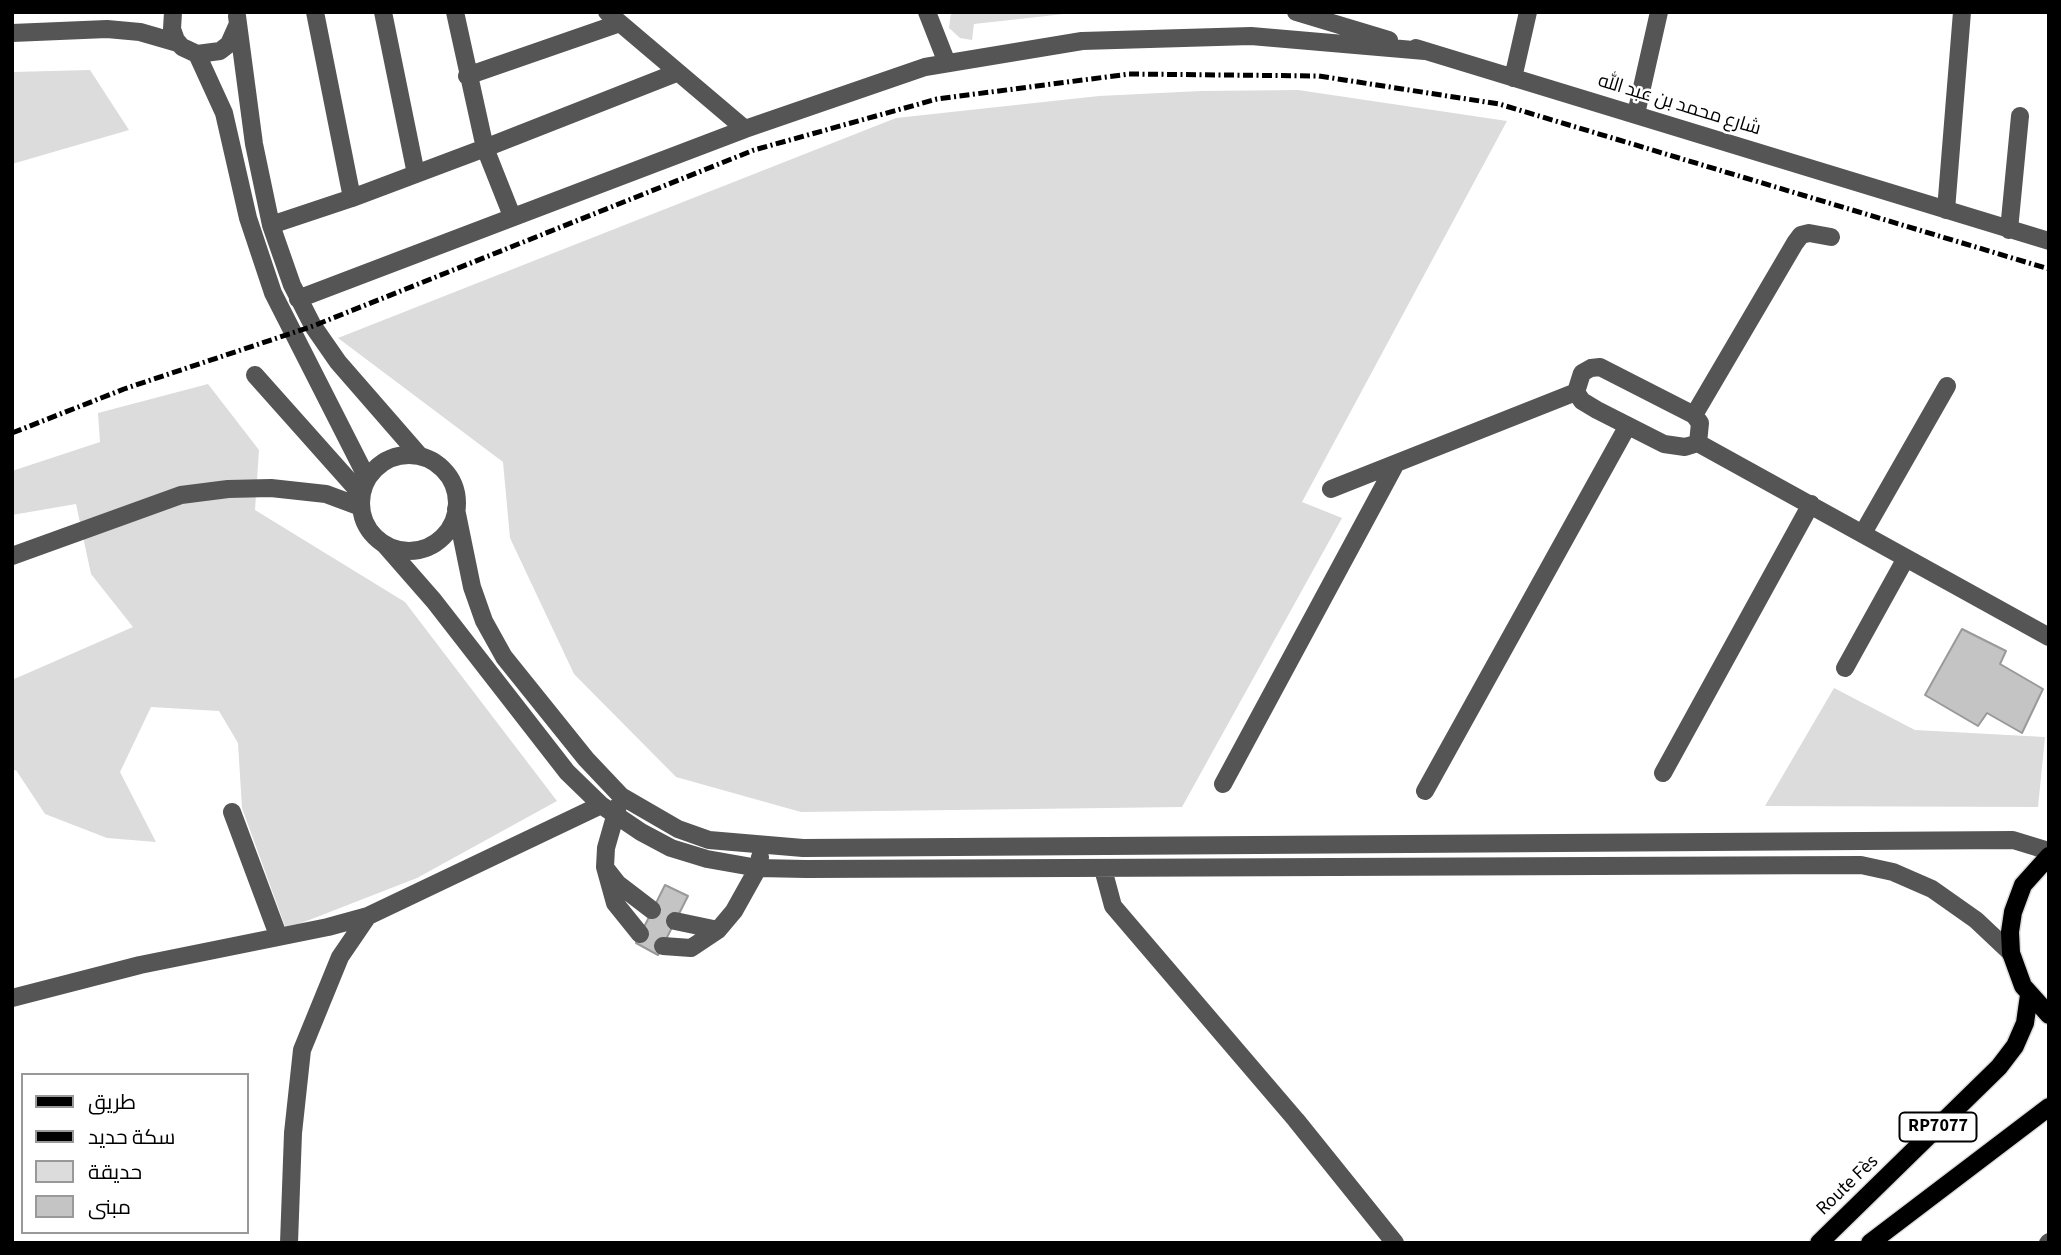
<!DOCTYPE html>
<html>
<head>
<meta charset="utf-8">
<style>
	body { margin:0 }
	#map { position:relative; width:2061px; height:1255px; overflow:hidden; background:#fff; font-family:"Source Sans 3",Cairo,sans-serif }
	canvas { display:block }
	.frame { position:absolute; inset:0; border:14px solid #000; pointer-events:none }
	.legend { position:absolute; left:21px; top:1073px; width:228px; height:161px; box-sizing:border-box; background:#fff; border:2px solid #999; margin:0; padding:9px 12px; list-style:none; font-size:21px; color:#000 }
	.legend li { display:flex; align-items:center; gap:14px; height:35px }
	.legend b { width:35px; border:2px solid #999 }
</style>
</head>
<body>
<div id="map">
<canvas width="2061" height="1255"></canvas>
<div class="frame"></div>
<ul class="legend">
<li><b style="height:9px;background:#000"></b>طريق</li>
<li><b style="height:9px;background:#000"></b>سكة حديد</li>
<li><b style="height:19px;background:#dcdcdc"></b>حديقة</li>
<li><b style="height:19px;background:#c4c4c4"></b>مبنى</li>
</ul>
</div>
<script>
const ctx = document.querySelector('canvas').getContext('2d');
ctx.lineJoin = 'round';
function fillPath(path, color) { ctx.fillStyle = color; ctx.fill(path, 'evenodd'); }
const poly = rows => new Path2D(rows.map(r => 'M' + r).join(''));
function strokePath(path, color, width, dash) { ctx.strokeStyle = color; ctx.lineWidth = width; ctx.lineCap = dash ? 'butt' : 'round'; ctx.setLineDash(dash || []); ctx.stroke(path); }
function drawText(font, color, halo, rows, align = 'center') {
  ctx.font = font + ' "Source Sans 3",Cairo,sans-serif'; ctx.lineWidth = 5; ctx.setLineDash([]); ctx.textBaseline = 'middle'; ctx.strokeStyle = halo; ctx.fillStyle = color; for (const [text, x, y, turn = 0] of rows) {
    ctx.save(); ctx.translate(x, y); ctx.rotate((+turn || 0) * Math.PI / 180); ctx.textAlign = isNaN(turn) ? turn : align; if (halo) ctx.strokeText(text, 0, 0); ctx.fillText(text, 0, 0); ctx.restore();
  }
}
const green = poly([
	[951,12,1082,12,974,24,972,40,960,38,949,28],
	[90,70,129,130,12,164,12,72],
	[1298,90,1507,121,1302,502,1342,518,1182,807,801,812,676,777,574,674,510,538,503,462,338,338,896,118,1099,96,1201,91],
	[208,384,259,450,255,510,405,602,557,801,417,878,286,929,242,808,238,743,219,711,151,707,120,772,156,842,107,838,45,814,16,770,12,771,12,680,133,627,91,574,76,504,12,515,12,471,100,442,98,413],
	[1834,688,1915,730,2045,737,2038,807,1765,806]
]);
const building = poly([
	[1962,629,2006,651,2000,664,2043,689,2022,733,1987,713,1978,726,1925,695,1962,629],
	[665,885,688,896,658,955,636,943,665,885]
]);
const minor = poly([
	[173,12,172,29,176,40,182,47,197,54,220,51,229,44,237,26],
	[383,12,416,174],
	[455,12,485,148,676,73],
	[607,12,745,129],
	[927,12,947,63],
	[1296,12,1389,40],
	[237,16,254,144,271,225,292,285,313,326,338,362,419,455],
	[12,33,107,29,140,32,178,43],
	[1416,48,2049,241],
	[197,54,224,113,248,218,273,293,367,478],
	[467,76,620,23],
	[1513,78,1528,12],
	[1636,114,1659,12],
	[352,198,485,148,512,216],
	[1946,210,1962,12],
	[271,225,352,198,315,12],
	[2009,230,2020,116],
	[298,299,745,129,925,67,1082,41,1251,36,1425,51],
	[255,375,361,494],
	[1576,392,1582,373,1591,368,1600,367,1694,415],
	[1698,443,1700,423,1694,415,1795,243,1801,235,1809,233,1831,237],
	'361 503a48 48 0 1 1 96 0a48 48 0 1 1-96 0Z',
	[1331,489,1576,392,1582,401,1597,410,1664,444,1685,447,1698,443,2049,637],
	[456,509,472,587,484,621,504,657,586,759,621,796,678,829,709,840,803,848,2013,840,2049,851],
	[1863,533,1947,386],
	[385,545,434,601,567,772,601,805,641,832,671,848,707,859,758,868,806,869,1861,865,1893,872,1932,889,1976,920,2011,953],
	[12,556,181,495,228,489,271,488,326,494,361,507],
	[1845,668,1906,558],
	[1663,773,1811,504],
	[1223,784,1394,467],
	[1425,791,1627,427],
	[618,806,606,848,605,867,615,903,640,934],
	[232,812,278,935],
	[1103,869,1113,906,1296,1120,1395,1243],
	[607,870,618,884,652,910],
	[675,921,718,930],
	[663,946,691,948,718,930,734,911,758,868,760,857],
	[12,998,140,965,328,927,368,916,601,805],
	[289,1243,293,1133,302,1050,340,957,368,916],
	[2048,1243,2049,1242]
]);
const major = poly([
	[2049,856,2023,885,2013,912,2010,932,2011,953,2023,986,2049,1015],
	[1819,1243,1999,1067,2015,1046,2025,1023,2029,995],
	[1870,1243,2049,1107]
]);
const rail = poly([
	[12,433,124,389,313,326,754,150,937,99,1129,74,1319,76,1499,104,2049,269]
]);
const shields = [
	[1938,1127,77]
];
const shieldNames = [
	["RP7077",1938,1127]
];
const streetNames = [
	["شارع محمد بن عبد الله",1679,106,17],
	["Route Fès",1848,1186,-44]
];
fillPath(green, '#dcdcdc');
fillPath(building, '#c4c4c4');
strokePath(building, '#999', 2);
strokePath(major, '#dbdbdb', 21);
strokePath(minor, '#555', 18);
strokePath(major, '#000', 18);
strokePath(rail, '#000', 5, [10, 3.5, 2, 3.5]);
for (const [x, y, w] of shields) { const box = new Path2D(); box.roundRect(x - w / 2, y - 14.5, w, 29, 5); ctx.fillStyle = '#fff'; ctx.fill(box); strokePath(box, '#000', 2); }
drawText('bold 18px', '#000', null, shieldNames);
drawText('19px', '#000', '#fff', streetNames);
</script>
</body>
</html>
